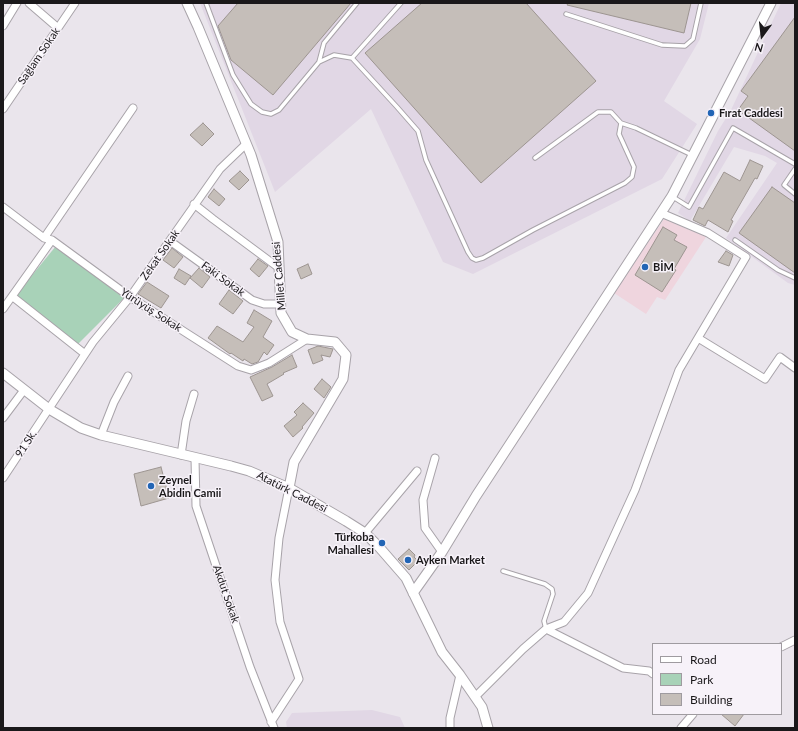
<!DOCTYPE html>
<html>
<head>
<meta charset="utf-8">
<style>
	body { margin:0 }
	#map { position:relative; width:798px; height:731px; overflow:hidden; background:#eae5ec; font-family:Lato,sans-serif }
	canvas { display:block }
	.frame { position:absolute; inset:0; border:4px solid #1a181a; pointer-events:none }
	.legend { position:absolute; left:652px; top:643px; width:130px; height:72px; box-sizing:border-box; background:#f7f2f9; border:1px solid #9f9ba0; margin:0; padding:5px 7px; list-style:none; font-size:12px; color:#1a181a }
	.legend li { display:flex; align-items:center; gap:8px; height:20px }
	.legend b { width:20px; border:1px solid #9f9ba0 }
	.north { position:absolute; left:742px; top:16px; width:40px; height:40px; -webkit-text-stroke:3px #f7f2f9; paint-order:stroke; rotate:195deg; font-size:11px; font-weight:700; line-height:16px; text-align:center; color:#1a181a }
	.north::after { content:''; display:block; margin:auto; width:14px; height:18px; background:#1a181a; clip-path:polygon(50% 0,100% 100%,50% 72%,0 100%) }
</style>
</head>
<body>
<div id="map">
<canvas width="798" height="731"></canvas>
<div class="frame"></div>
<ul class="legend">
<li><b style="height:5px;background:#fff"></b>Road</li>
<li><b style="height:11px;background:#a8d2b8"></b>Park</li>
<li><b style="height:11px;background:#c5beb9"></b>Building</li>
</ul>
<div class="north">N</div>
</div>
<script>
const ctx = document.querySelector('canvas').getContext('2d');
ctx.lineJoin = 'round';
function fillPath(path, color) { ctx.fillStyle = color; ctx.fill(path, 'evenodd'); }
const poly = rows => new Path2D(rows.map(r => 'M' + r).join(''));
function strokePath(path, color, width, dash) { ctx.strokeStyle = color; ctx.lineWidth = width; ctx.lineCap = dash ? 'butt' : 'round'; ctx.setLineDash(dash || []); ctx.stroke(path); }
function drawText(font, color, halo, rows, align = 'center') {
  ctx.font = font + ' Lato,sans-serif'; ctx.lineWidth = 3; ctx.setLineDash([]); ctx.textBaseline = 'middle'; ctx.strokeStyle = halo; ctx.fillStyle = color; for (const [text, x, y, turn = 0] of rows) {
    ctx.save(); ctx.translate(x, y); ctx.rotate((+turn || 0) * Math.PI / 180); ctx.textAlign = isNaN(turn) ? turn : align; if (halo) ctx.strokeText(text, 0, 0); ctx.fillText(text, 0, 0); ctx.restore();
  }
}
const commercial = poly([
	[664,219,706,237,665,300,657,297,646,314,614,293]
]);
const built = poly([
	[200,3,709,3,700,39,664,101,697,124,662,179,473,274,443,262,371,109,275,192],
	[781,3,795,3,795,285,788,283,726,238,777,163,765,156,734,147,690,221,678,213,718,131,731,110],
	[372,710,400,717,405,728,287,728,286,722,292,713]
]);
const green = poly([
	[56,246,124,298,77,345,15,296]
]);
const building = poly([
	[238,3,351,3,273,95,231,60,218,26,238,3],
	[422,3,526,3,596,81,481,183,365,53,422,3],
	[568,3,691,3,684,33,567,5,568,3],
	[795,17,795,151,738,110,748,96,741,91,795,17],
	[203,123,214,134,202,146,190,135,203,123],
	[750,160,763,166,757,179,755,178,731,220,733,221,728,232,708,220,705,226,693,220,699,207,703,209,724,172,740,181,750,160],
	[240,171,249,180,239,190,229,181,240,171],
	[772,187,795,203,795,273,739,233,772,187],
	[214,189,225,199,219,206,208,197,214,189],
	[663,227,677,235,674,240,687,247,674,269,676,270,662,292,635,275,663,227],
	[172,248,183,257,174,268,163,260,172,248],
	[726,251,733,255,729,266,718,262,726,251],
	[258,259,268,266,259,277,250,269,258,259],
	[308,264,312,274,301,279,297,269,308,264],
	[199,268,210,277,202,288,190,278,199,268],
	[179,269,191,276,185,285,174,278,179,269],
	[147,282,169,296,161,308,138,294,147,282],
	[229,290,243,301,233,314,219,304,229,290],
	[254,310,272,321,263,337,274,345,267,355,264,352,258,362,252,364,244,359,243,361,231,353,230,354,208,338,217,326,243,342,254,327,247,323,254,310],
	[318,346,333,349,330,357,321,355,323,360,313,364,308,350,318,346],
	[292,355,297,367,283,373,284,374,267,384,273,396,262,401,250,377,272,367,292,355],
	[322,379,331,387,324,398,314,389,322,379],
	[303,403,314,413,302,427,303,428,293,437,284,426,297,415,294,412,303,403],
	[161,467,169,498,141,506,134,474,161,467],
	[409,549,415,555,414,557,418,561,409,570,398,559,409,549],
	[721,714,744,714,735,726,721,714]
]);
const lane = poly([
	[206,3,233,75,251,104,262,112,271,114,279,110,319,62,334,55,352,58,397,107,418,131,426,160,468,252,472,258,476,260,483,258,533,230,625,183,632,177,634,167,619,134,621,123],
	[566,14,662,45,685,46,693,39,701,3],
	[352,58,401,3],
	[319,62,324,43,357,3],
	[535,158,598,112,611,112,621,123,636,128,692,155],
	[795,169,784,185,795,194],
	[673,197,689,207,733,128,795,164],
	[735,240,778,270,795,278],
	[503,571,545,584,552,589,553,594,544,621,546,629]
]);
const street = poly([
	[29,3,58,28],
	[3,26,17,3],
	[3,109,75,3],
	[194,204,213,219,279,268],
	[3,207,44,238,52,240,130,297,238,366,251,370,269,363,307,339],
	[44,238,133,108],
	[170,241,252,300,264,304,281,304],
	[13,297,85,354],
	[3,309,52,240],
	[698,338,765,379,780,357,795,368],
	[3,418,24,390],
	[101,435,114,402,128,376],
	[181,455,186,421,194,394],
	[195,458,196,506,250,667,274,728],
	[435,458,423,500,425,528,442,552],
	[3,478,93,342,130,297,220,169,246,144],
	[365,533,417,471],
	[546,629,564,622,588,593,635,490,679,370,746,257,708,233,661,213],
	[781,647,795,640],
	[475,697,523,649,546,629,623,668,649,671,653,674],
	[271,722,299,679,280,622,275,580,279,538,289,488],
	[450,728,450,718,460,675],
	[681,728,693,714]
]);
const secondary = poly([
	[187,3,198,27,251,155,278,242,281,313,292,332,307,339,335,342,346,355,343,379,294,462,289,488],
	[3,373,49,409,81,428,101,435,231,466,249,471,289,488,346,521,365,533,379,547,406,578,442,652,460,675,482,707,488,728],
	[413,593,442,552,476,496,672,196,771,3]
]);
const markers = [
	[711,113,4,"#2265b5"],
	[645,267,4,"#2265b5"],
	[151,486,4,"#2265b5"],
	[382,543,4,"#2265b5"],
	[408,560,4,"#2265b5"]
];
const streetNames = [
	["Sağlam Sokak",39,56,-56],
	["Zekat Sokak",160,255,-55],
	["Millet Caddesi",279,276,-95],
	["Faki Sokak",223,279,36],
	["Yürüyüş Sokak",151,310,33],
	["91 Sk.",26,444,-57],
	["Atatürk Caddesi",292,492,27],
	["Akdut Sokak",226,594,71]
];
const poiNames = [
	["Fırat Caddesi",719,113],
	["BİM",653,267],
	["Zeynel",159,480],
	["Abidin Camii",159,493],
	["Türkoba",374,537,"right"],
	["Mahallesi",374,550,"right"],
	["Ayken Market",416,560]
];
fillPath(commercial, '#efd5de');
fillPath(built, '#e1d7e5');
fillPath(green, '#a8d2b8');
fillPath(building, '#c5beb9');
strokePath(building, '#9d9591', 1);
strokePath(lane, '#a8a3a9', 5.5);
strokePath(street, '#a8a3a9', 9);
strokePath(secondary, '#a8a3a9', 11);
strokePath(lane, '#fff', 3.5);
strokePath(street, '#fff', 7);
strokePath(secondary, '#fff', 9);
for (const [x, y, r, color] of markers) { const dot = new Path2D(); dot.arc(x, y, r, 0, 2 * Math.PI); ctx.fillStyle = color; ctx.fill(dot); strokePath(dot, '#f7f2f9', 1.5); }
drawText('11px', '#1a181a', '#f7f2f9', streetNames);
drawText('bold 11px', '#1a181a', '#f7f2f9', poiNames, 'left');
</script>
</body>
</html>
